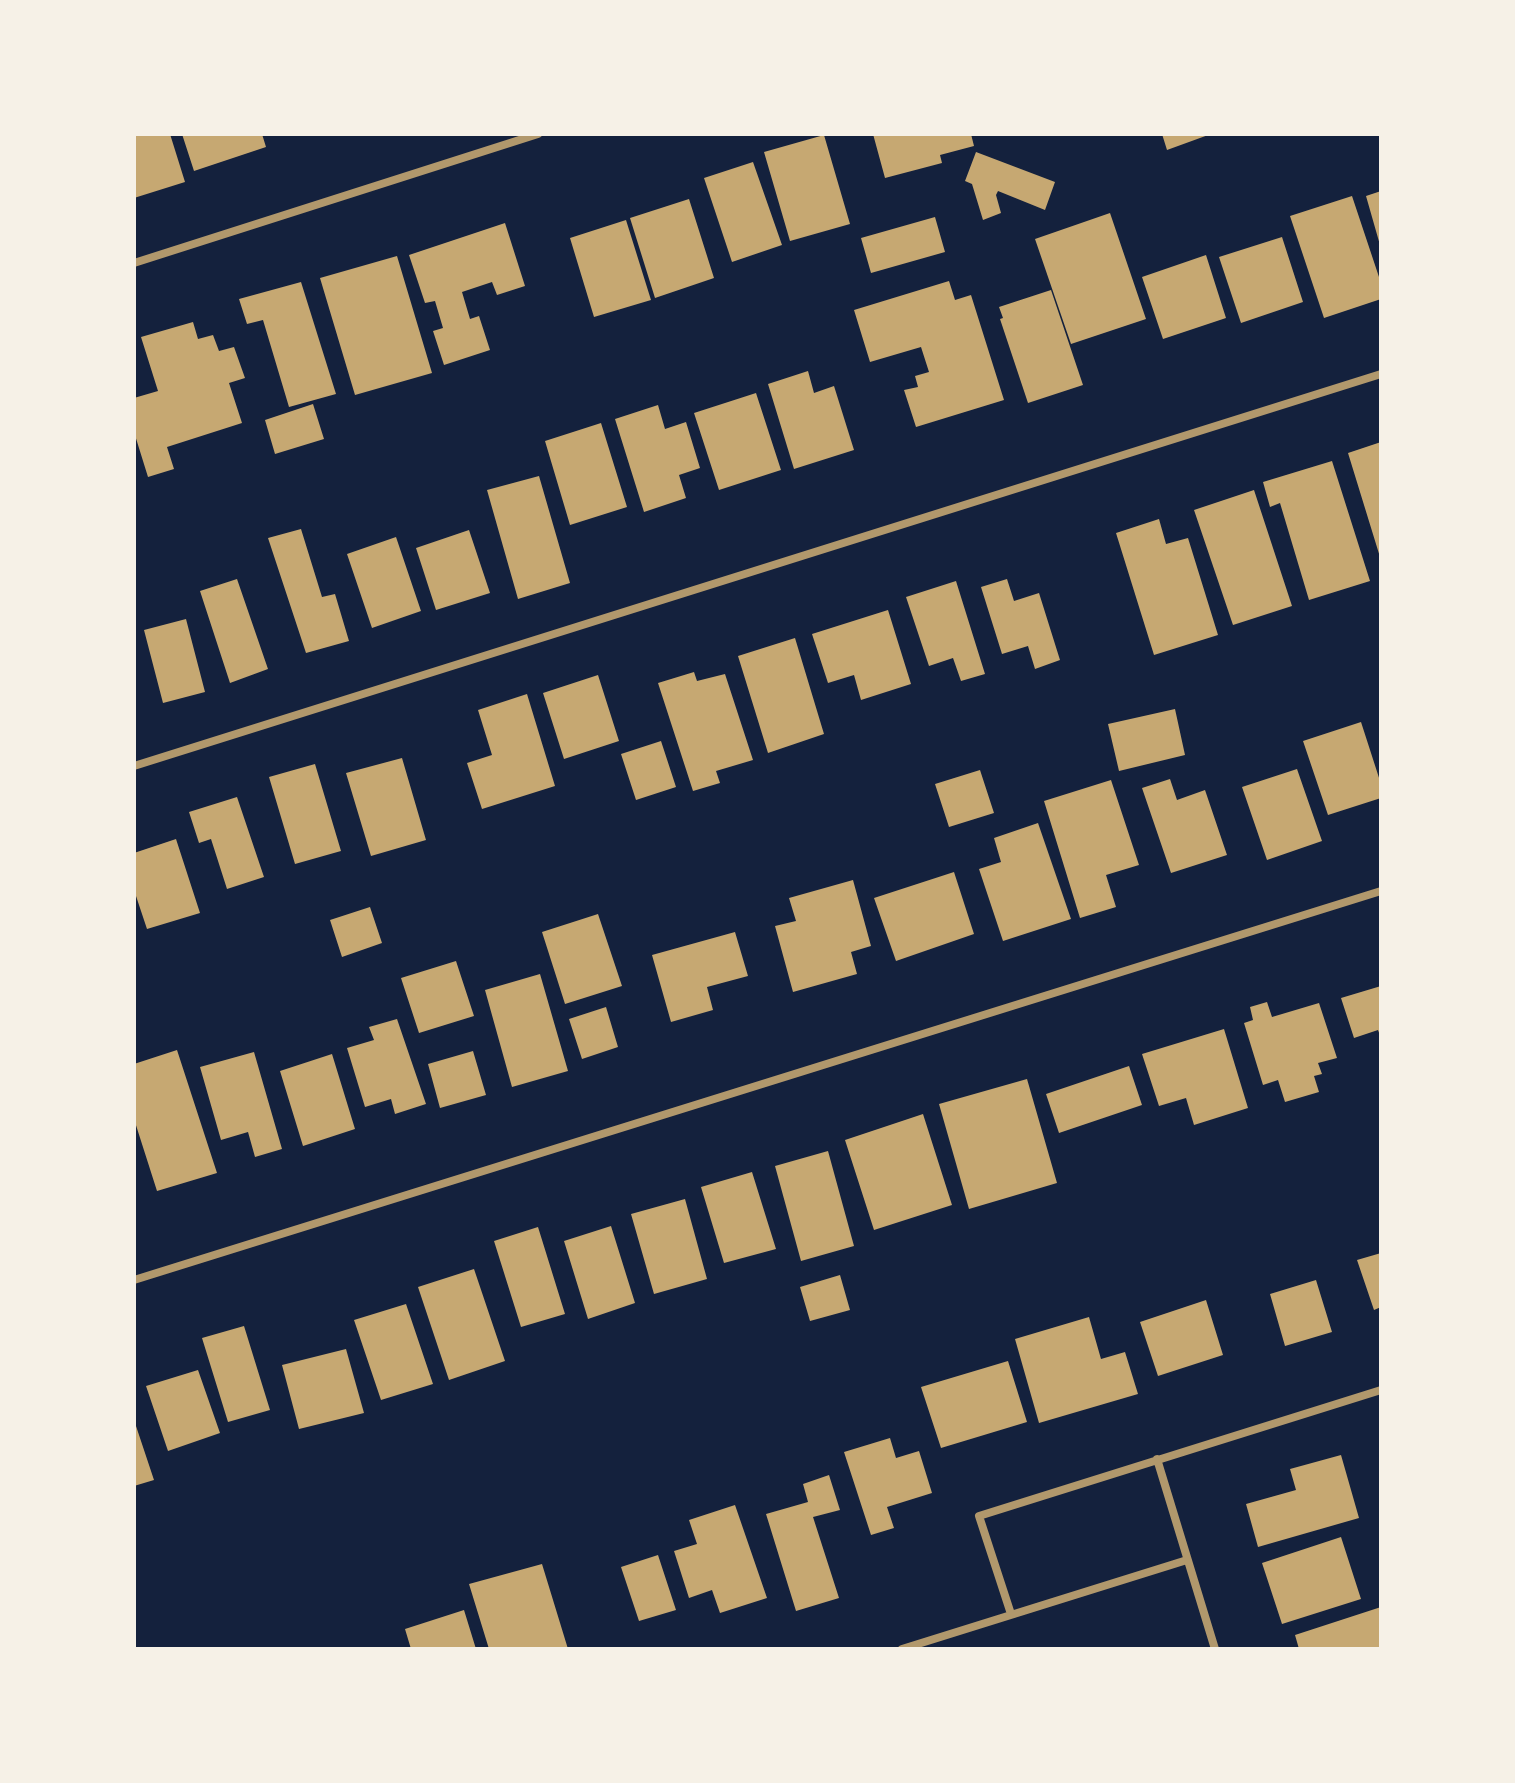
<!DOCTYPE html>
<html>
<head>
<meta charset="utf-8">
<style>
	body { margin:0 }
	#map { position:relative; width:1515px; height:1783px; overflow:hidden; background:#14213d; font-family:Barlow,sans-serif }
	canvas { display:block }
	.frame { position:absolute; inset:0; border:136px solid #f6f1e7; pointer-events:none }
</style>
</head>
<body>
<div id="map">
<canvas width="1515" height="1783"></canvas>
<div class="frame"></div>
</div>
<script>
const ctx = document.querySelector('canvas').getContext('2d');
ctx.lineJoin = 'round';
function fillPath(path, color) { ctx.fillStyle = color; ctx.fill(path, 'evenodd'); }
const poly = rows => new Path2D(rows.map(r => 'M' + r).join(''));
function strokePath(path, color, width, dash) { ctx.strokeStyle = color; ctx.lineWidth = width; ctx.lineCap = dash ? 'butt' : 'round'; ctx.setLineDash(dash || []); ctx.stroke(path); }
const building = poly([
	[134,134,170,134,185,182,134,198],
	[182,134,262,134,266,147,194,171],
	[873,134,971,134,974,146,940,155,942,163,885,178],
	[1162,134,1211,134,1167,150],
	[824,135,850,224,790,241,764,152],
	[976,152,1055,182,1045,210,998,191,996,195,1001,213,983,220,972,184,965,181],
	[753,162,782,245,732,262,704,178],
	[1381,191,1381,244,1380,245,1366,196],
	[1352,196,1381,283,1381,299,1324,318,1290,216],
	[689,199,714,278,655,298,630,218],
	[1110,213,1146,319,1071,344,1035,239],
	[935,217,945,252,871,273,861,238],
	[626,220,651,300,594,317,570,238],
	[505,223,525,286,497,295,492,282,462,292,470,319,479,316,490,350,444,365,433,331,443,328,435,301,425,303,409,255],
	[1282,237,1303,302,1241,323,1219,257],
	[1206,255,1226,318,1163,339,1142,277],
	[397,256,432,373,355,395,320,278],
	[949,281,955,300,971,295,1004,400,916,427,904,390,918,387,915,376,929,372,921,347,870,362,854,310],
	[301,282,336,394,289,407,263,320,247,324,239,299],
	[1051,290,1083,385,1028,403,1000,319,1003,318,999,307],
	[193,322,198,339,213,335,219,351,234,347,245,378,229,383,242,423,167,447,174,469,148,477,134,432,134,398,158,391,141,337],
	[808,371,814,393,834,386,854,450,794,469,768,384],
	[756,393,781,470,719,490,694,413],
	[313,404,324,439,275,454,265,420],
	[658,405,665,429,686,422,700,468,679,475,686,498,644,512,615,419],
	[601,423,627,507,570,525,545,441],
	[1381,442,1381,557,1380,557,1348,453],
	[1332,461,1370,581,1309,600,1280,503,1270,507,1263,482],
	[539,476,570,583,518,599,487,490],
	[1254,490,1292,606,1233,625,1194,510],
	[1159,519,1166,544,1188,538,1218,635,1154,655,1116,533],
	[301,529,322,597,335,594,349,641,306,653,268,538],
	[469,530,490,593,436,610,416,548],
	[396,537,421,611,372,628,347,554],
	[237,579,268,669,230,683,200,591],
	[1007,579,1014,601,1039,593,1060,660,1035,669,1028,646,1002,654,981,587],
	[956,581,985,674,961,681,953,658,929,666,906,597],
	[888,610,911,684,861,700,854,675,828,683,812,634],
	[186,619,205,692,163,703,144,630],
	[795,638,824,734,768,753,738,656],
	[694,672,697,681,725,674,753,760,716,771,720,783,693,791,658,683],
	[598,675,619,741,564,759,543,693],
	[527,694,555,786,482,809,467,763,492,755,478,710],
	[1175,709,1185,755,1119,771,1108,724],
	[1361,722,1381,784,1381,798,1328,815,1303,741],
	[661,741,676,787,636,800,621,754],
	[402,758,426,840,371,856,346,773],
	[315,764,341,851,295,864,269,777],
	[1297,769,1322,841,1267,860,1242,787],
	[980,770,994,813,949,827,935,784],
	[1170,779,1177,800,1205,790,1227,855,1171,873,1142,788],
	[1111,780,1139,865,1106,875,1116,907,1080,918,1044,801],
	[237,797,264,877,227,889,211,839,199,843,189,812],
	[1038,823,1071,919,1003,941,979,869,1001,862,994,838],
	[176,839,200,913,147,929,134,890,134,853],
	[954,872,974,934,896,961,874,898],
	[853,880,871,946,851,952,857,974,793,992,775,926,796,921,789,898],
	[370,907,382,943,342,957,330,920],
	[598,914,622,986,565,1004,542,932],
	[735,932,748,976,707,987,713,1010,671,1022,652,955],
	[456,961,474,1016,419,1033,401,978],
	[540,974,568,1071,512,1087,485,990],
	[1381,986,1381,1038,1378,1030,1354,1038,1341,998],
	[1267,1002,1272,1017,1319,1003,1337,1058,1318,1063,1322,1074,1314,1076,1319,1092,1285,1102,1278,1080,1263,1085,1244,1023,1253,1020,1250,1007],
	[606,1007,618,1047,582,1059,569,1019],
	[397,1019,426,1104,395,1114,391,1099,365,1107,347,1048,374,1040,369,1027],
	[1224,1029,1248,1108,1194,1125,1186,1098,1159,1106,1142,1054],
	[177,1050,217,1173,157,1191,134,1119,134,1064],
	[473,1051,486,1095,440,1108,428,1064],
	[254,1052,282,1149,255,1157,248,1132,221,1140,200,1067],
	[332,1054,355,1129,303,1146,280,1071],
	[1129,1066,1142,1105,1059,1133,1046,1094],
	[1027,1079,1057,1183,969,1209,939,1104],
	[923,1114,952,1205,874,1230,845,1140],
	[828,1151,854,1246,801,1261,775,1166],
	[752,1172,776,1249,724,1263,701,1187],
	[685,1199,707,1279,654,1294,631,1214],
	[611,1226,635,1303,588,1319,564,1241],
	[538,1227,565,1314,521,1327,494,1241],
	[1381,1253,1381,1307,1374,1310,1357,1260],
	[474,1269,505,1361,449,1380,418,1287],
	[840,1275,850,1310,810,1321,800,1287],
	[1316,1280,1332,1332,1285,1346,1270,1294],
	[1206,1300,1223,1355,1158,1376,1140,1322],
	[406,1304,433,1384,381,1400,354,1320],
	[1089,1317,1101,1359,1125,1352,1138,1394,1039,1423,1015,1339],
	[244,1326,270,1410,228,1422,202,1338],
	[346,1349,364,1413,299,1429,282,1365],
	[1008,1361,1027,1422,941,1448,921,1387],
	[198,1370,220,1433,168,1451,146,1386],
	[134,1420,154,1480,134,1486],
	[890,1438,896,1458,919,1451,932,1493,887,1507,894,1528,871,1535,844,1452],
	[1341,1455,1359,1518,1258,1547,1246,1504,1296,1490,1290,1469],
	[829,1475,840,1510,813,1517,839,1598,796,1611,766,1514,808,1502,803,1484],
	[735,1505,767,1598,720,1613,712,1590,689,1598,674,1551,697,1544,689,1520],
	[1341,1537,1361,1599,1282,1624,1262,1563],
	[658,1555,676,1610,639,1621,621,1567],
	[542,1564,568,1649,489,1649,469,1584],
	[1381,1607,1381,1649,1299,1649,1295,1635],
	[464,1610,476,1649,411,1649,405,1629]
]);
const minor = poly([
	[134,263,538,134],
	[134,766,1381,374],
	[134,1280,1381,891],
	[1157,1459,1215,1649],
	[1011,1614,979,1516,1381,1390],
	[902,1649,1187,1560]
]);
fillPath(building, '#c6a872');
strokePath(minor, '#b1986c', 8);
</script>
</body>
</html>
